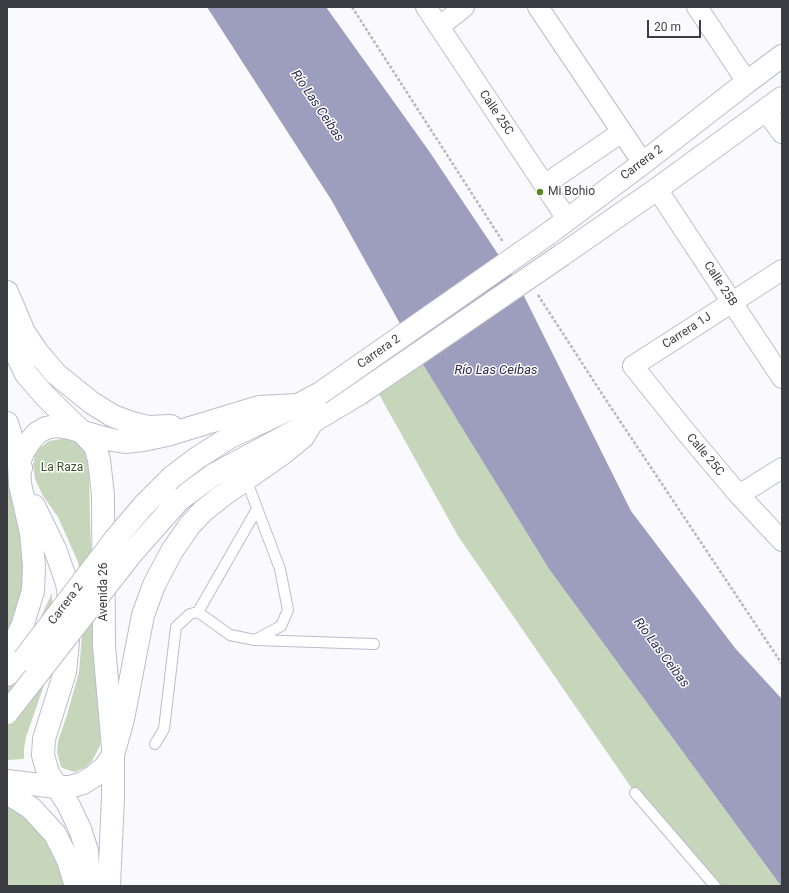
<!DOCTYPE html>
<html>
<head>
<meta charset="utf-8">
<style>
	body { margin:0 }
	#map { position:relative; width:789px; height:893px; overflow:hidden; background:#fafafe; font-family:Roboto,sans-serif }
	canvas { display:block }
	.frame { position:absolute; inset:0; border:8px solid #3c3c43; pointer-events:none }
	.scale { position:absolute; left:647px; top:20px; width:54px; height:18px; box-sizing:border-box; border:2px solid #3c3c43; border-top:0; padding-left:5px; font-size:12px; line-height:14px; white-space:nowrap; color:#3c3c43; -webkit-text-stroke:3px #fff; paint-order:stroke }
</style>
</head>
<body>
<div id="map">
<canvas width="789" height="893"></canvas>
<div class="frame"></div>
<div class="scale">20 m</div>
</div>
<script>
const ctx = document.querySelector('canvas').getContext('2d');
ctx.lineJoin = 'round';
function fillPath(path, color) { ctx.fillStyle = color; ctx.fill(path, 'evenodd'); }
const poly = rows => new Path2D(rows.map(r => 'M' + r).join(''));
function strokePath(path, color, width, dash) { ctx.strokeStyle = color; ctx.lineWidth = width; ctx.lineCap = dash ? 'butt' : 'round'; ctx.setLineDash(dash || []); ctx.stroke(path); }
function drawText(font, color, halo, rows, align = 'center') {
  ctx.font = font + ' Roboto,sans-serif'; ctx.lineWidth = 3; ctx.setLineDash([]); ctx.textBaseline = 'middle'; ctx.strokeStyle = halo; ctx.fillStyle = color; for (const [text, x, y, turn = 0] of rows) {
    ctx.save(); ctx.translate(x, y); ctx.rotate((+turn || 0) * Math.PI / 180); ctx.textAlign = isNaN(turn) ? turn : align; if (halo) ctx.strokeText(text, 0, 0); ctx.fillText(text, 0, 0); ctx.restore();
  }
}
const green = poly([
	[419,358,549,569,781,886,709,886,635,793,458,536,375,387],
	[61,439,70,439,79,442,85,451,89,465,90,521,96,670,101,736,100,746,92,761,86,767,75,772,65,769,61,767,57,752,58,741,67,715,79,672,82,635,83,589,78,562,58,517,43,496,35,479,33,465,35,455,40,448,49,441],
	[7,454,34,566,7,655],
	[52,593,52,637,49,668,43,688,26,737,24,749,24,759,7,760,7,678,16,670],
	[7,798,88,886,7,886]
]);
const water = poly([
	[207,7,326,7,429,151,518,284,631,511,735,648,782,699,782,886,781,886,549,569,419,358,332,201]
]);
const path = poly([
	[352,7,503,242],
	[538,295,604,397,782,664]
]);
const service = poly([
	[198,612,257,509],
	[255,640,374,644],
	[155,744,164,729,176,627,190,614,198,612,230,635,255,640,281,626,288,610,280,569,246,479],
	[635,793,715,886]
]);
const minor = poly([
	[426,7,567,219],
	[538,7,643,163],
	[697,7,747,82],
	[439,27,464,7],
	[765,110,782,133],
	[544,185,622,132],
	[657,189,782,378],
	[782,270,633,366,685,431,739,495,782,541],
	[739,495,782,468]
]);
const secondary = poly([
	[548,234,643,163,747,82,782,56],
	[562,255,657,189,782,98],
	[172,477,197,458,230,437,298,405,319,394],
	[179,500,213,475,312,422,359,394],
	[7,675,24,659],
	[7,781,56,787,70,787,83,783,94,776,105,767,113,755,123,719,143,615,154,585,172,551,190,525,203,511,222,496,282,454,303,437,312,422]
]);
const primary = poly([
	[7,292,24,332,38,353,56,374,92,403,113,416,132,423,148,427,171,426],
	[7,330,13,347,26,374,46,397,83,433,95,446,99,460,103,495,104,646,113,748,113,797,109,886],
	[7,423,21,468],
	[34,506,55,549,67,583,69,598,68,641,65,672,44,739,43,755,48,773,68,804,80,829,87,851,89,886],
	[7,655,22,627,33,591,34,566,31,533,20,484,19,463,23,452,31,440,37,433,46,428,56,426,65,427,112,440,125,442,143,440,167,435,259,407,298,405],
	[7,793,31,808,55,834,68,860,76,886]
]);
const secondaryBridge = poly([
	[319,394,548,234],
	[359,394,562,255],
	[24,659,116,538,144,505,172,477],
	[7,713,132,553,179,500]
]);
const markers = [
	[540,192,4,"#558b24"]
];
const streetNames = [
	["Calle 25C",496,113,56],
	["Carrera 2",642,163,-37],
	["Calle 25B",720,284,57],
	["Carrera 1J",687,331,-33],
	["Carrera 2",379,352,-35],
	["Calle 25C",705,455,50],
	["Avenida 26",104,592,-90],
	["Carrera 2",66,604,-53]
];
const poiNames = [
	["Mi Bohio",548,192]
];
const parkNames = [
	["La Raza",62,468]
];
const waterNames = [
	["Río Las Ceibas",317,106,56],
	["Río Las Ceibas",496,371],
	["Río Las Ceibas",661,653,53]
];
fillPath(green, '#c5d6bb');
fillPath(water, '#9d9dbd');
strokePath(service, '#bcbcce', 12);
strokePath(minor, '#bcbcce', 22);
strokePath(secondary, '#bcbcce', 24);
strokePath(primary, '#bcbcce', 24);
strokePath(path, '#b8b8bd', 2.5, [3, 2]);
strokePath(service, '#fff', 10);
strokePath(minor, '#fff', 20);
strokePath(secondary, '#fff', 22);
strokePath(primary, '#fff', 22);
strokePath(secondaryBridge, '#bcbcce', 24, []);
strokePath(secondaryBridge, '#fff', 22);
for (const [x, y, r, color] of markers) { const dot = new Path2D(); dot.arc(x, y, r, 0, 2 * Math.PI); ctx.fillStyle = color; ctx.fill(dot); strokePath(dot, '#fff', 1.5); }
drawText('12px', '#3c3c43', '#fff', streetNames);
drawText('12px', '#3c3c43', '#fff', poiNames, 'left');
drawText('12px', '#385225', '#fff', parkNames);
drawText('italic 13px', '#2d2954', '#fff', waterNames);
</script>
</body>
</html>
